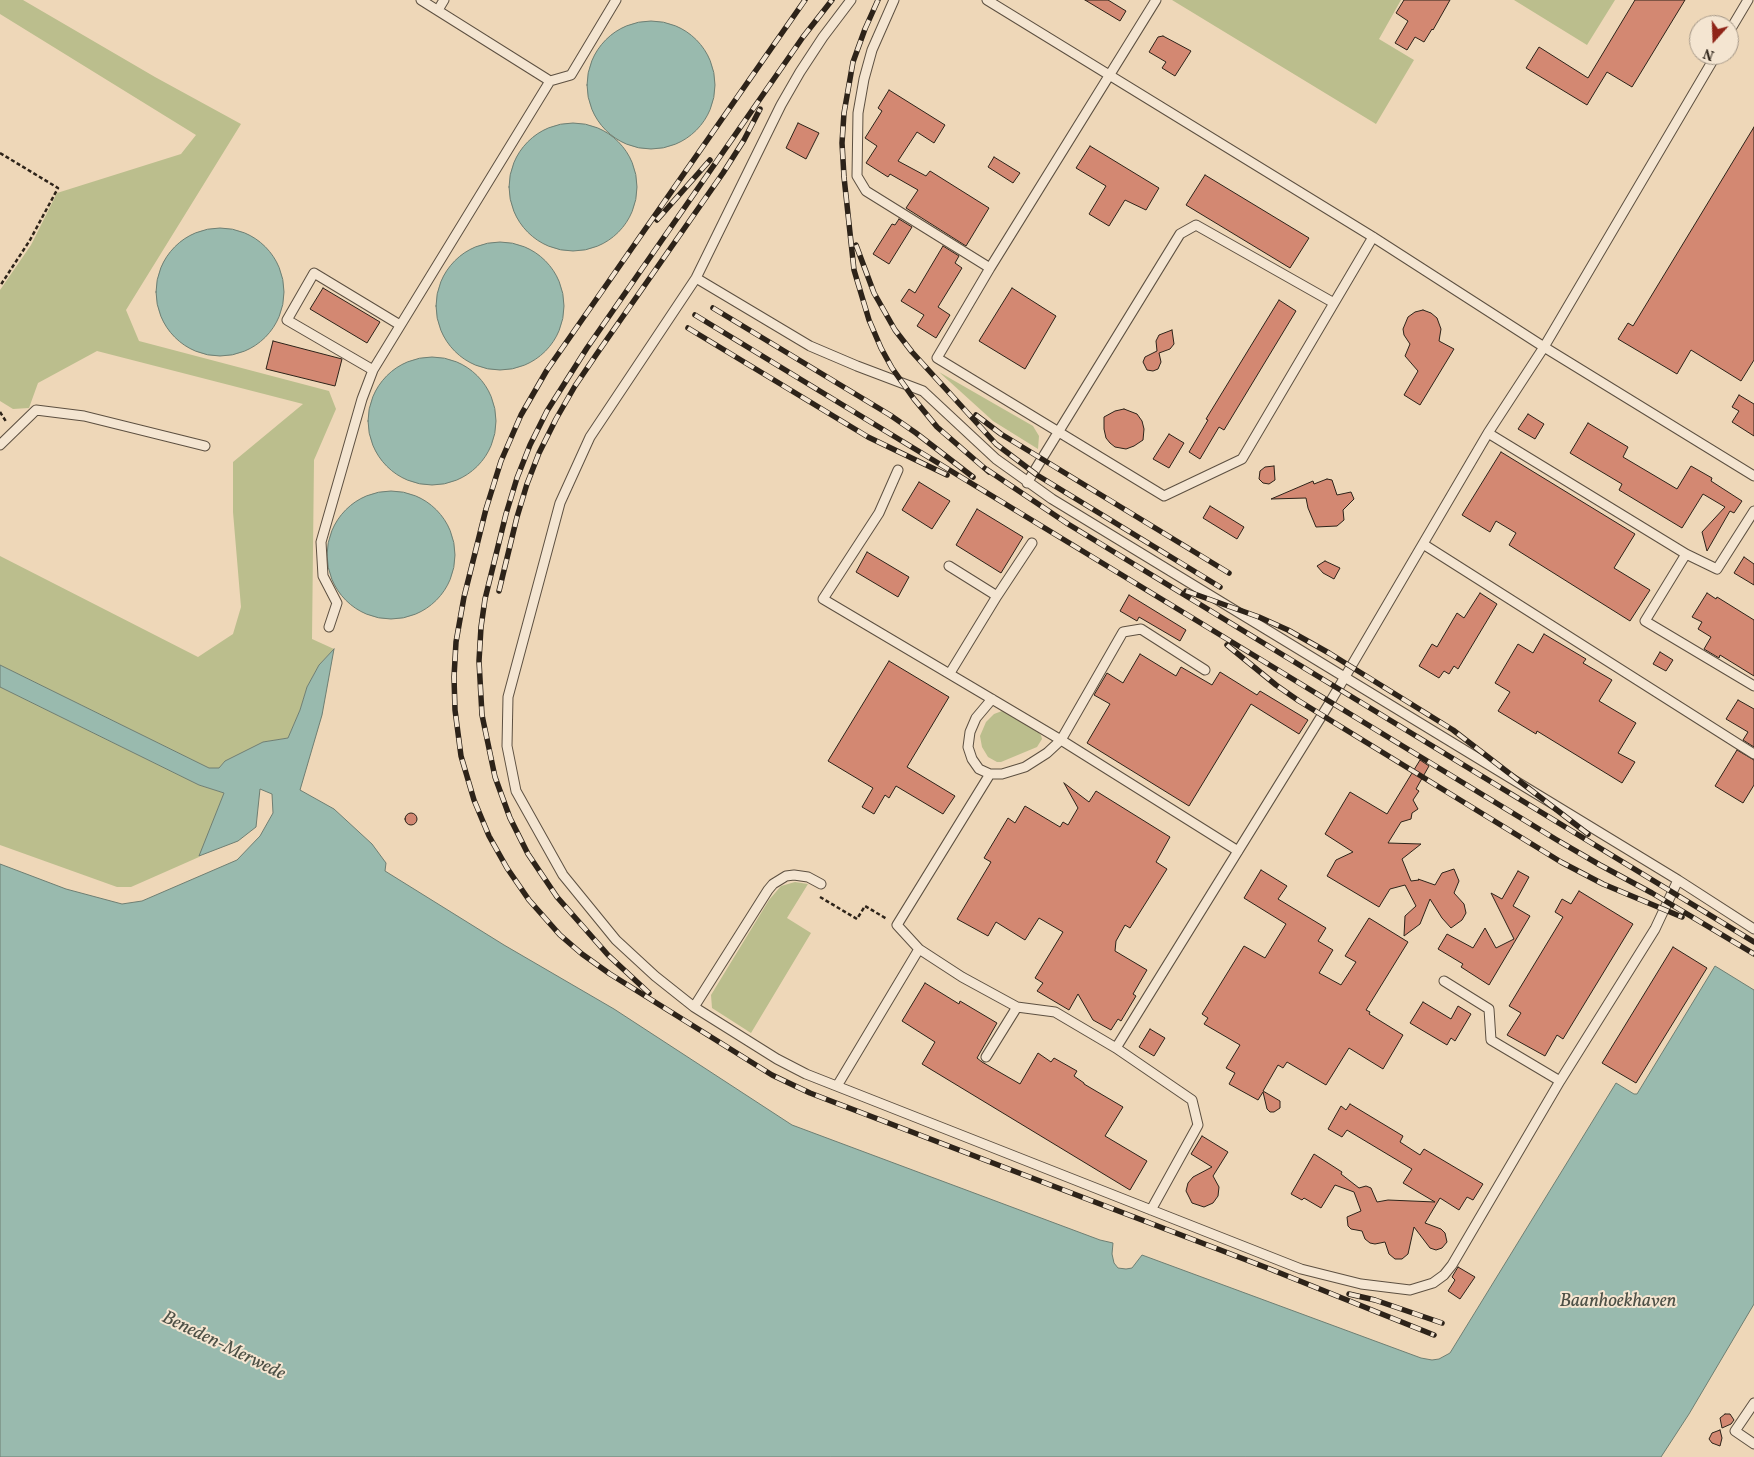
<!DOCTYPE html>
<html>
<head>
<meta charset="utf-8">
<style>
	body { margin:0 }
	#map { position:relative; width:1754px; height:1457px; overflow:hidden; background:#eed7b8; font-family:Vollkorn,serif }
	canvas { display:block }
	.north { position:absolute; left:1689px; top:15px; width:50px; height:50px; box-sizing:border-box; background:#f4e5d1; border:1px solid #a49787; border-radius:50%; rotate:200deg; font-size:14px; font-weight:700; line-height:20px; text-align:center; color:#2d2319 }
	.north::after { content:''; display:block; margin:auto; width:18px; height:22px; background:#8f2418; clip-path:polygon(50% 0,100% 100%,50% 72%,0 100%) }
</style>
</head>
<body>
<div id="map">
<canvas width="1754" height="1457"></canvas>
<div class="north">N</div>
</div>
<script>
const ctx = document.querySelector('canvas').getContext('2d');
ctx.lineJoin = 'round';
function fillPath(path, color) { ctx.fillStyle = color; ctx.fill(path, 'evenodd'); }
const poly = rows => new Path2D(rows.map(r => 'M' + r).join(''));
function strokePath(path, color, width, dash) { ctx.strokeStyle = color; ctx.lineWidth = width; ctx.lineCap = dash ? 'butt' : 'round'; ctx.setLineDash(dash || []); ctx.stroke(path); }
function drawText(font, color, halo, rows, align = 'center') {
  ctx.font = font + ' Vollkorn,serif'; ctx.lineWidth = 4; ctx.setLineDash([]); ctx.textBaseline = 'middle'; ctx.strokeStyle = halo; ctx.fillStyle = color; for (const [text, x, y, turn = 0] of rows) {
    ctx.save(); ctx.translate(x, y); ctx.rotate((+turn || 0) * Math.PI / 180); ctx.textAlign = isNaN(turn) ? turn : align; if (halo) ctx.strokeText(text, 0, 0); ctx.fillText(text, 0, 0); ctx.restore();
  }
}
const green = poly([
	[0,0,23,0,155,77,241,124,126,310,139,341,329,391,336,409,314,460,312,639,334,649,319,665,307,687,300,710,288,738,263,742,225,761,219,768,209,768,0,665,0,556,198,657,233,634,241,607,233,512,233,462,303,404,97,351,38,383,29,408,13,409,0,401,0,290,31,245,57,193,181,154,196,135,0,14],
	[1172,0,1401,0,1379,39,1414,60,1376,124],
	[1514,0,1615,0,1587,45],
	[939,372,1033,426,1039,436,1038,449,993,421],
	[0,687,199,785,224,793,199,857,131,887,117,887,0,845],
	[1002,711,1038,732,1041,735,1042,739,1037,747,1001,762,997,762,988,757,982,747,980,736,986,722,994,714],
	[795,882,808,884,787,918,811,933,751,1033,712,1008,711,995,769,900,781,886]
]);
const water = poly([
	'587 85a64 64 0 1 1 128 0a64 64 0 1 1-128 0Z',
	'509 187a64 64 0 1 1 128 0a64 64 0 1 1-128 0Z',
	'156 292a64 64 0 1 1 128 0a64 64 0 1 1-128 0Z',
	'436 306a64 64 0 1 1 128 0a64 64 0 1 1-128 0Z',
	'368 421a64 64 0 1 1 128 0a64 64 0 1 1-128 0Z',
	'327 555a64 64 0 1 1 128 0a64 64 0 1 1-128 0Z',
	[334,649,322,715,300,790,334,809,372,844,386,863,385,871,504,945,614,1009,792,1125,1100,1240,1113,1243,1112,1254,1114,1263,1118,1268,1126,1269,1132,1268,1142,1255,1421,1358,1432,1360,1439,1359,1450,1353,1616,1083,1634,1094,1637,1094,1715,966,1754,990,1754,1304,1689,1414,1661,1457,0,1457,0,864,66,889,122,904,142,901,237,860,260,836,273,813,272,794,260,789,256,827,238,841,199,856,224,793,199,785,0,687,0,665,209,768,219,768,225,761,263,742,288,738,300,710,307,687,319,665,334,649]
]);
const building = poly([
	[1085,0,1108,0,1126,11,1120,21,1085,0],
	[1404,0,1450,0,1433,30,1432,29,1424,42,1415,37,1407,50,1395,43,1408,21,1396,13,1404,0],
	[1635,0,1685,0,1632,87,1607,72,1587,105,1526,68,1539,47,1588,78,1635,0],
	[1163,36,1191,51,1175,76,1162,68,1166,62,1149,52,1158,37,1163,36],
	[889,90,945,125,934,143,917,132,898,161,926,176,930,171,989,208,966,246,906,208,918,190,890,174,888,177,866,163,877,146,865,138,882,111,878,108,889,90],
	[798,123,819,133,806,159,786,148,798,123],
	[1754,127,1754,360,1741,381,1691,350,1677,374,1618,339,1628,323,1633,326,1754,127],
	[1090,146,1159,188,1146,210,1125,200,1109,226,1089,214,1106,186,1076,168,1090,146],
	[994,157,1020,173,1013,183,988,167,994,157],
	[1205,175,1309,238,1290,268,1186,205,1205,175],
	[899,219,912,227,889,264,873,254,892,224,895,225,899,219],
	[943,246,959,256,955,263,962,268,938,307,950,315,936,338,917,326,924,315,901,301,909,289,915,293,943,246],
	[323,288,380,322,367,343,310,309,323,288],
	[1012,288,1056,316,1025,369,979,341,1012,288],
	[1279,300,1296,311,1224,430,1219,427,1200,459,1189,452,1208,420,1206,419,1279,300],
	[1423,310,1431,313,1437,318,1441,329,1439,341,1454,349,1420,405,1404,395,1418,371,1405,356,1410,344,1404,335,1403,329,1408,317,1415,312,1423,310],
	[1172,330,1174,344,1170,349,1159,353,1161,362,1158,369,1153,371,1147,370,1143,362,1145,357,1157,351,1156,341,1159,335,1172,330],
	[273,341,342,359,335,386,266,369,273,341],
	[1739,395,1754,404,1754,436,1732,422,1739,411,1732,407,1739,395],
	[1124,409,1137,414,1142,421,1144,429,1143,440,1134,446,1126,449,1115,447,1110,443,1106,438,1104,429,1104,417,1115,411,1124,409],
	[1528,414,1544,424,1535,439,1518,429,1528,414],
	[1588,423,1628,447,1623,457,1677,489,1691,466,1712,478,1711,481,1742,501,1734,513,1730,511,1707,551,1702,532,1725,507,1703,494,1682,528,1619,490,1622,484,1570,453,1588,423],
	[1169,434,1184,443,1169,468,1153,459,1169,434],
	[1501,452,1635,534,1614,568,1650,590,1630,621,1509,545,1516,533,1496,521,1490,532,1462,515,1501,452],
	[1274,466,1275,480,1269,484,1263,483,1259,479,1260,471,1265,467,1274,466],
	[1327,479,1332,480,1337,495,1351,492,1354,499,1343,510,1344,520,1337,526,1316,527,1308,508,1306,498,1271,499,1313,481,1314,484,1327,479],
	[919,482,950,501,932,529,902,510,919,482],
	[1210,506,1244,527,1237,539,1203,518,1210,506],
	[977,509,1023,537,1001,573,956,545,977,509],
	[867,552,909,577,898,597,856,572,867,552],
	[1744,557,1754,564,1754,585,1734,573,1744,557],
	[1325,561,1340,568,1334,579,1323,573,1317,566,1325,561],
	[1480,593,1497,604,1458,669,1454,666,1449,674,1444,671,1439,678,1419,666,1432,644,1437,647,1457,613,1464,618,1480,593],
	[1707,593,1716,599,1717,597,1754,620,1754,676,1720,655,1719,658,1704,649,1711,637,1698,629,1702,622,1692,617,1707,593],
	[1129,595,1186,630,1180,641,1139,617,1137,621,1120,611,1129,595],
	[1544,634,1586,659,1583,663,1612,680,1599,701,1636,723,1618,753,1635,762,1622,783,1537,731,1536,734,1498,711,1510,692,1495,683,1518,644,1533,653,1544,634],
	[1660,652,1673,660,1666,671,1653,664,1660,652],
	[1140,654,1176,676,1181,667,1212,685,1220,672,1257,695,1260,691,1308,720,1299,734,1251,704,1189,806,1087,743,1110,704,1094,695,1107,673,1123,683,1140,654],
	[889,661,949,697,907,767,955,796,943,814,896,786,889,798,885,795,874,814,862,807,873,788,828,761,889,661],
	[1738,700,1754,709,1754,747,1743,740,1748,732,1726,719,1738,700],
	[1737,750,1754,760,1754,785,1743,803,1715,786,1737,750],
	[1420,760,1429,766,1416,789,1419,791,1413,800,1418,809,1412,813,1411,819,1401,822,1388,843,1421,844,1402,859,1411,881,1419,880,1418,879,1435,885,1442,873,1454,869,1459,881,1454,893,1464,904,1466,913,1462,920,1451,928,1442,918,1430,899,1420,924,1404,936,1405,916,1416,906,1405,885,1390,889,1379,907,1327,876,1336,860,1353,852,1325,834,1350,792,1387,814,1420,760],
	[1064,783,1089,802,1096,791,1170,837,1156,862,1167,869,1130,928,1125,925,1116,941,1115,951,1147,970,1133,994,1136,996,1121,1021,1118,1019,1111,1030,1093,1020,1078,994,1069,1010,1037,991,1043,983,1035,978,1063,932,1039,918,1025,940,996,922,988,936,957,919,991,862,984,858,1008,818,1015,823,1025,806,1060,827,1063,822,1068,825,1078,808,1064,783],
	'405 819a6 6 0 1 1 12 0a6 6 0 1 1-12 0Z',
	[1261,870,1287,886,1278,899,1326,928,1318,941,1333,950,1319,973,1341,985,1356,962,1345,956,1369,918,1408,942,1366,1010,1370,1012,1369,1014,1403,1035,1383,1069,1349,1048,1326,1085,1287,1062,1283,1068,1278,1065,1263,1091,1280,1101,1280,1108,1274,1112,1270,1112,1267,1109,1263,1092,1258,1100,1229,1084,1235,1073,1226,1068,1240,1045,1204,1024,1208,1018,1202,1014,1244,946,1265,958,1286,924,1244,898,1261,870],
	[1518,871,1529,877,1513,906,1530,916,1489,985,1461,967,1463,964,1438,949,1447,934,1473,948,1485,928,1496,948,1514,939,1491,893,1502,899,1518,871],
	[1579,891,1633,924,1563,1039,1557,1035,1545,1056,1507,1035,1521,1013,1509,1006,1563,917,1555,912,1562,899,1571,904,1579,891],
	[1673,947,1707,968,1636,1083,1602,1063,1673,947],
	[925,983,959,1004,960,1001,997,1023,977,1058,982,1062,1020,1084,1038,1053,1051,1062,1054,1058,1077,1071,1074,1076,1084,1083,1084,1084,1123,1107,1105,1136,1147,1161,1130,1190,922,1064,935,1042,902,1021,925,983],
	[1423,1002,1451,1019,1458,1006,1471,1014,1455,1041,1451,1038,1447,1045,1410,1023,1423,1002],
	[1150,1029,1165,1038,1154,1056,1139,1047,1150,1029],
	[1350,1104,1403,1136,1400,1142,1420,1155,1424,1149,1483,1184,1473,1200,1467,1197,1459,1210,1440,1198,1425,1223,1441,1229,1445,1233,1447,1242,1442,1248,1436,1250,1430,1248,1414,1227,1408,1254,1402,1259,1395,1259,1389,1254,1385,1242,1375,1244,1370,1243,1365,1239,1362,1231,1351,1229,1348,1226,1347,1217,1361,1211,1354,1192,1335,1185,1321,1208,1304,1198,1302,1200,1291,1194,1314,1154,1342,1172,1341,1174,1359,1188,1366,1186,1371,1188,1377,1202,1388,1200,1435,1202,1403,1183,1412,1169,1347,1130,1342,1137,1328,1129,1341,1106,1346,1110,1350,1104],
	[1202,1136,1228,1152,1213,1176,1219,1187,1218,1196,1213,1203,1204,1207,1192,1203,1186,1191,1188,1183,1193,1177,1212,1167,1191,1154,1202,1136],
	[1458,1267,1475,1277,1460,1299,1448,1291,1455,1280,1452,1277,1458,1267],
	[1725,1414,1730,1414,1734,1420,1731,1424,1722,1428,1720,1418,1725,1414],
	[1720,1430,1722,1438,1720,1446,1712,1443,1709,1439,1712,1433,1720,1430]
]);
const path = poly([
	[0,153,58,188,30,240,0,286],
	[0,412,7,423],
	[820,897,857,919,865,906,887,919]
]);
const service = poly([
	[421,0,550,81],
	[851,0,823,37,800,72,781,105,696,278,590,437,560,503,508,697,507,746,516,791,563,875,616,940,655,976,694,1007,777,1059,806,1074,1301,1269,1361,1284,1410,1290,1433,1283,1444,1275,1452,1265,1560,1081,1655,929,1678,880],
	[894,0,872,50,864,79,858,113,857,176,866,191,990,268],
	[987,0,1373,237,1544,347,1754,476],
	[1156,0,990,268,937,358,1164,496,1242,459,1373,237],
	[438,10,444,0],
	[1729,32,1748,0],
	[696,278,810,346,857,366,923,391,996,459,1052,499,1678,880,1754,929],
	[373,370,287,320,314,273,400,325],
	[1488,433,1686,554,1717,569,1754,511],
	[0,445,36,410,84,416,205,446],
	[898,470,879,513,823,599,1061,740,1238,851],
	[1027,483,1180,234,1196,225,1334,303],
	[1423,544,1754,754],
	[1686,554,1645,621,1754,686],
	[949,566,997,596],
	[329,627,337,603,323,576,321,542,362,399,373,370,550,81,571,75,616,0],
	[950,673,997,596,1032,543],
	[992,699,976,718,970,732,968,747,972,759,979,769,990,774,1002,774,1025,767,1047,753,1061,740,1123,632,1141,629,1205,670],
	[990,774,897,925,919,949,962,977,1017,1007,1055,1012,1116,1048,1192,1100,1198,1125,1151,1210],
	[1444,981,1489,1009,1491,1040,1560,1081],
	[694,1007,768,890,773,884,786,876,794,875,808,877,821,884],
	[1116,1048,1329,704,1488,433,1544,347,1716,55],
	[986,1057,1017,1007],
	[837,1086,919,949],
	[1754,1403,1735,1431,1754,1444]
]);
const rail = poly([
	[805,0,547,370,521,415,501,461,486,509,464,597,456,642,454,677,455,710,461,756,474,800,489,836,507,868,529,900,560,935,582,954,610,974,772,1075,810,1093,1270,1269,1434,1335],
	[878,0,865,29,853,62,844,113,842,143,844,177,854,270,869,320,881,348,892,368,914,399,937,427,989,472],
	[657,220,710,160],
	[856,245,874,293,895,330,912,352,996,444,1037,475,1220,587],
	[713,308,890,415,916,433,973,477],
	[695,315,1557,840,1600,865,1652,893,1754,954],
	[688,328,868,437,947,475],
	[976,415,1001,434,1229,573],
	[986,469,1068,524,1754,942],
	[499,591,517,517,527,484,539,453,556,419,575,386,596,355,723,173,744,140,760,109],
	[1186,591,1259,617,1288,630,1329,653,1453,730,1588,834],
	[1227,645,1276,685,1299,701,1561,862,1603,884,1682,917],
	[649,993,608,955,557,897,528,854,510,818,495,777,482,715,479,661,481,627,485,599,506,514,517,478,530,445,547,411,587,348,803,37,832,0],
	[1349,1294,1375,1300,1442,1323]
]);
const waterNames = [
	["Baanhoekhaven",1618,1303],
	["Beneden-Merwede",223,1347,26]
];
fillPath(green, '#bbbe8d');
fillPath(water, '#99baae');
strokePath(water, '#6e7e72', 1);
fillPath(building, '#d38872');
strokePath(building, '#2d2319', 1);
strokePath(service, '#5d5041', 11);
strokePath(path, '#2d2319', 2.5, [4, 2.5]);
strokePath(service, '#f4e5d1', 9);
strokePath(rail, '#2d2319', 5.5);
strokePath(rail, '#f4e5d1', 4, [11]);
drawText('italic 19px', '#4d5046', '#f4e5d1', waterNames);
</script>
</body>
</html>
